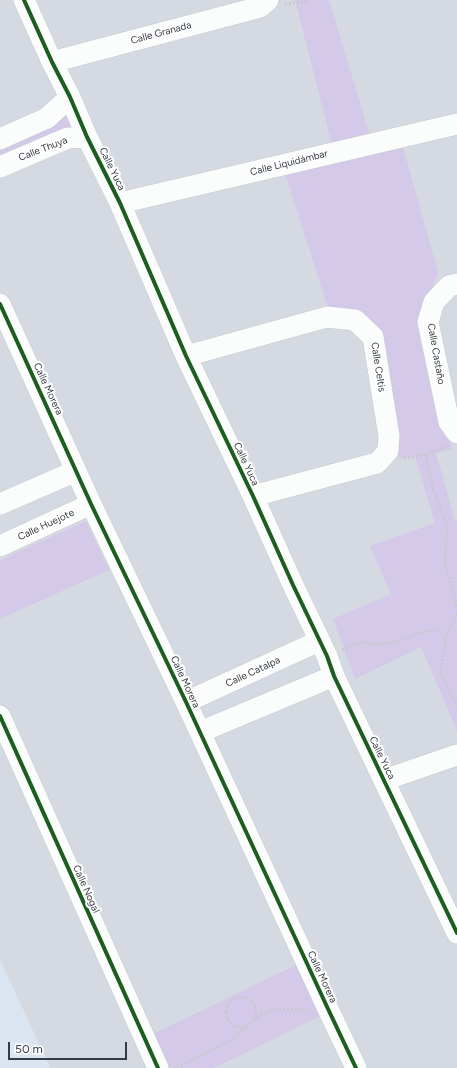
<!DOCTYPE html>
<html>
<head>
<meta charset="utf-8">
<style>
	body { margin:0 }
	#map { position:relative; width:457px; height:1068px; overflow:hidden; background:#e7eaee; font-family:Figtree,sans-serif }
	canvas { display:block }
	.scale { position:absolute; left:8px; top:1042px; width:119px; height:18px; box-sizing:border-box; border:2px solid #353b43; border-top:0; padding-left:5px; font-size:12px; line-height:14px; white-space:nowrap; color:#353b43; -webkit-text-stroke:3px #fff; paint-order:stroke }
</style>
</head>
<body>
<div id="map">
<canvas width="457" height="1068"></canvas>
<div class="scale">50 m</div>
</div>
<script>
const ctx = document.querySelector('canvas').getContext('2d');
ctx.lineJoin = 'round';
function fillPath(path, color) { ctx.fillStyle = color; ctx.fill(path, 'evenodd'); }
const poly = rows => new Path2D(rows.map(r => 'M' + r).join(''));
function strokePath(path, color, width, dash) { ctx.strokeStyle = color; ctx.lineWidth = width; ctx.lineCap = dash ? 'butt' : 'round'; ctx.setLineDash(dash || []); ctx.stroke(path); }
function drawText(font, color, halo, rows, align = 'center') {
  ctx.font = font + ' Figtree,sans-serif'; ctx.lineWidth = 4; ctx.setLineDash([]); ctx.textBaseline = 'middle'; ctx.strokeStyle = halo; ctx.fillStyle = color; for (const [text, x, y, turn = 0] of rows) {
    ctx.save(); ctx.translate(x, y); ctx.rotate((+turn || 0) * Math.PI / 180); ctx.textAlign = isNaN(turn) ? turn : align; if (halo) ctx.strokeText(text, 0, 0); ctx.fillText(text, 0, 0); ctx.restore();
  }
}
const residential = poly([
	[0,0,457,0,457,1068,50,1068,0,960]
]);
const commercial = poly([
	[0,960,50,1068,0,1068]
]);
const green = poly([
	[295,0,329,0,370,136,398,129,438,272,421,319,452,449,436,453,455,521,457,521,457,731,421,647,355,679,333,619,391,594,370,546,435,523,415,456,398,459,394,430,374,336,329,311,280,158,332,145],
	[66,111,78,133,0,160,0,146],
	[86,521,109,570,0,619,0,560],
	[296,965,321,1016,214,1068,165,1068,149,1036]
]);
const path = poly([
	[285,4,308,1],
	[426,455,446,447],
	[404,458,426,455,433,489,447,526,445,563,457,606],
	[457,614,446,637,440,673,457,706],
	[342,650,361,642,378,645,403,640,418,633,436,630,446,637],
	'226 1012a15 15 0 1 1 30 0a15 15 0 1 1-30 0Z',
	[254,1020,264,1013,274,1009,308,1010],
	[177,1068,233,1039,248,1025]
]);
const minor = poly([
	[24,0,52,62,70,97,87,137,120,203,186,356,253,496,293,585,327,656,334,676,457,933],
	[52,62,260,7,268,0],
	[0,139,47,118,70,97],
	[0,167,56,143,68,138,87,137],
	[120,203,457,124],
	[457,284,449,286,434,302,428,322,449,422,457,433],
	[0,304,91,504,186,702,329,1011,356,1068],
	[186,356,327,317,355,320,373,337,389,436,388,451,377,463,253,496],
	[0,504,76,471],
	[0,546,91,504],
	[186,702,319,641],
	[0,716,158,1068],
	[200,732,334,676],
	[384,780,457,755]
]);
const cycleway = poly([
	[24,0,52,62,70,97,87,137,120,203,186,356,253,496,293,585,327,656,334,676,457,933],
	[0,304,91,504,186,702,329,1011,356,1068],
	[0,716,158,1068]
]);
const streetNames = [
	["Calle Granada",161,33,-15],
	["Calle Thuya",43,149,-21],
	["Calle Liquidámbar",289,163,-14],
	["Calle Yuca",112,169,64],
	["Calle Castaño",436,354,80],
	["Calle Celtis",378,367,81],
	["Calle Morera",48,389,65],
	["Calle Yuca",246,464,65],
	["Calle Huejote",46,525,-25],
	["Calle Catalpa",253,672,-25],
	["Calle Morera",185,682,65],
	["Calle Yuca",382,758,64],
	["Calle Nogal",86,889,66],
	["Calle Morera",322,977,65]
];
fillPath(residential, '#d5dae2');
fillPath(commercial, '#dae5f1');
fillPath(green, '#d4c9e9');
strokePath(minor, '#c5c8cc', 22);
strokePath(path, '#c6c9cc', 2.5, [2, 2]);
strokePath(minor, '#fbfcfc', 21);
strokePath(cycleway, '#1b5e20', 4);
drawText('10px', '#353b43', '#fff', streetNames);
</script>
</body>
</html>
